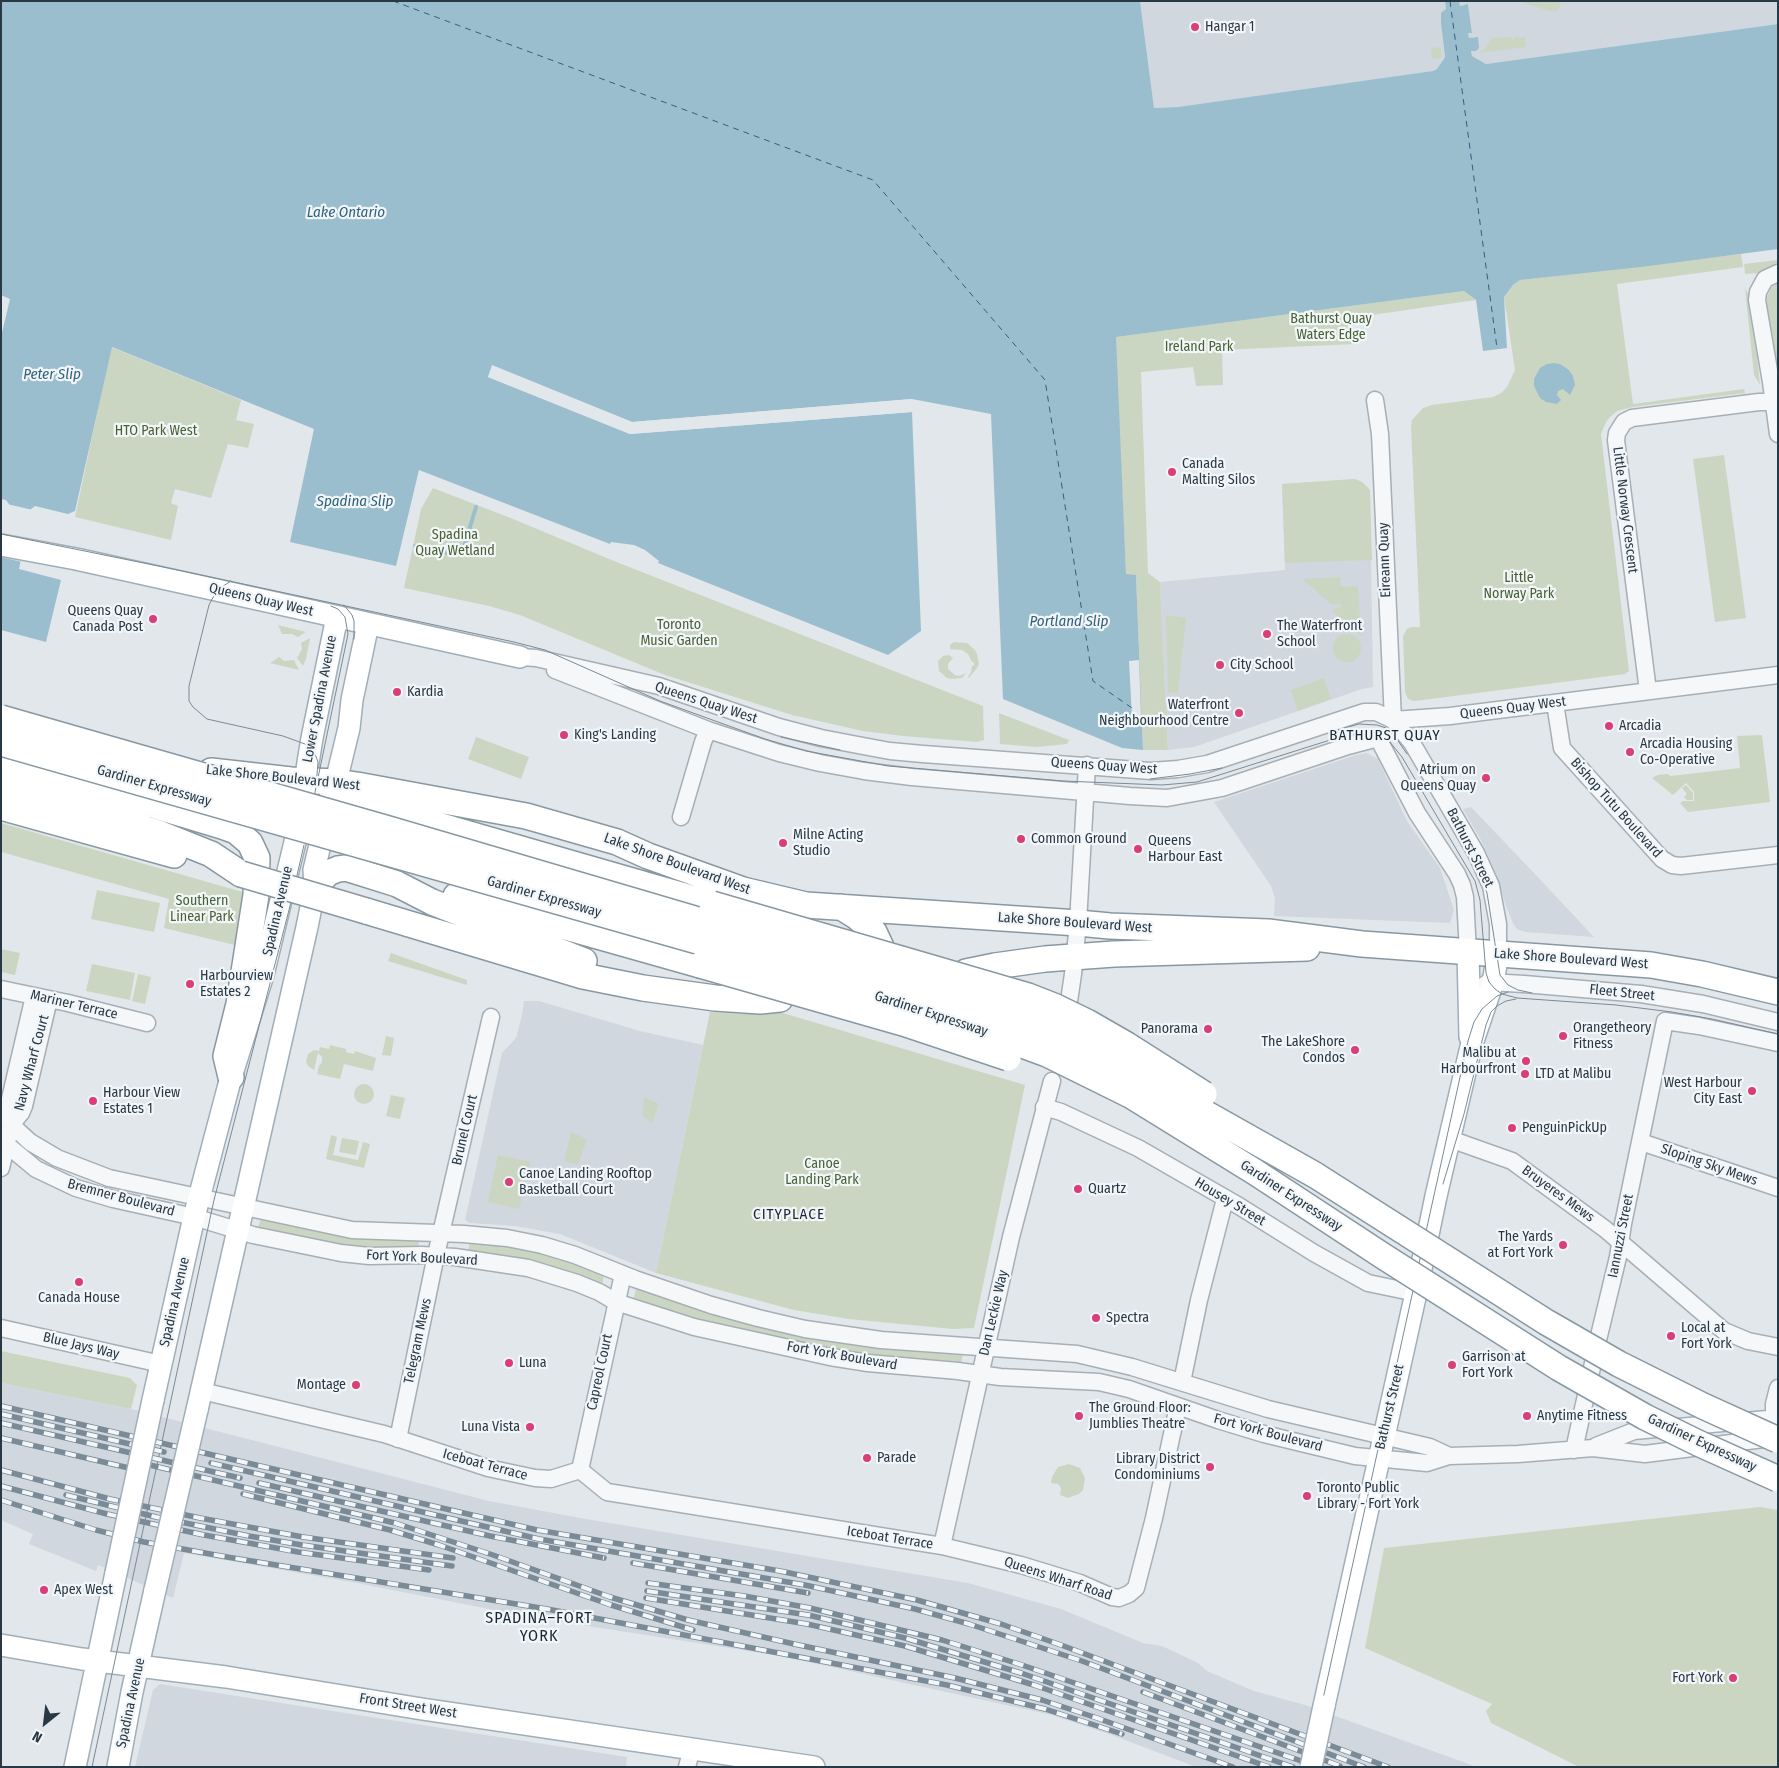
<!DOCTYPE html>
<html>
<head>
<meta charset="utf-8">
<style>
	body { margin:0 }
	#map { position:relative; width:1779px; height:1768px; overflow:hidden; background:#e2e7eb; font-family:"Fira Sans Condensed",sans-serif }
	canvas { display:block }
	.frame { position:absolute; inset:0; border:2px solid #283845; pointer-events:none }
	.north { position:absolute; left:20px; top:1698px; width:50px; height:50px; -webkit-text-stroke:4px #f2f6f8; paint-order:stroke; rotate:209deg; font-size:14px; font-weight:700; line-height:20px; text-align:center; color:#283845 }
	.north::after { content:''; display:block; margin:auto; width:18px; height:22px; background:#283845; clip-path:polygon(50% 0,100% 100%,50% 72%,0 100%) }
</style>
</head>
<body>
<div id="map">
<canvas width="1779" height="1768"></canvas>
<div class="frame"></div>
<div class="north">N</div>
</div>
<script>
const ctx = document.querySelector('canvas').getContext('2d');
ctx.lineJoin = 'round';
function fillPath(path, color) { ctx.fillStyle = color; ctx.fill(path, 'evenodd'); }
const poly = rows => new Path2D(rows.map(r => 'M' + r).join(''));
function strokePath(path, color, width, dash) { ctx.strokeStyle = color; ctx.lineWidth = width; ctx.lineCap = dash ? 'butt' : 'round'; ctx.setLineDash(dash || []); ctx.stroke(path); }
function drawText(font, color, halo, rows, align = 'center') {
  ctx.font = font + ' "Fira Sans Condensed",sans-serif'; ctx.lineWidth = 4.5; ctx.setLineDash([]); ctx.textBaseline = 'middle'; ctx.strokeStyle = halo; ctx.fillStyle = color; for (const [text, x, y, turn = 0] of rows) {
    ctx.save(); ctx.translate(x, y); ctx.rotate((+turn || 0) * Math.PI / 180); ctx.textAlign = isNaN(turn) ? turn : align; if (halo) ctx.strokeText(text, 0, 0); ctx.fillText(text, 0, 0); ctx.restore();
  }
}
const built = poly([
	[1140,1,1445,1,1446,10,1441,23,1445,57,1437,69,1430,72,1178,107,1154,108],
	[1459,1,1778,1,1778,24,1486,64,1472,56,1471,51,1478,37,1469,38,1468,33,1472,33,1468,4,1459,6],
	[1355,479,1362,482,1370,490,1373,687,1362,689,1194,747,1168,750,1160,582,1285,570,1282,484],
	[1367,753,1378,759,1407,821,1440,868,1454,910,1450,923,1274,916,1275,898,1271,886,1214,802,1356,755],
	[1471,807,1534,873,1594,937,1526,932,1517,929,1513,923,1506,906,1497,876,1481,840,1463,809],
	[524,1001,539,1001,640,1031,703,1045,656,1273,560,1234,515,1226,470,1223,465,1220,502,1053,516,1038,522,1015],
	[1,1383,131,1409,489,1501,586,1519,968,1583,1061,1609,1143,1643,1162,1646,1198,1663,1207,1671,1254,1691,1305,1705,1477,1767,1196,1767,1112,1735,1052,1715,781,1656,530,1617,357,1583,184,1553,173,1598,98,1565,96,1571,29,1544,33,1534,1,1520],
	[160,1684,627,1757,626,1767,135,1767,153,1690]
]);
const green = poly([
	[1518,1,1561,1,1560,6,1557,11,1549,11],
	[1512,37,1512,40,1514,40,1515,37,1525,37,1526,47,1479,53,1486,48,1492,38],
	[1441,47,1441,58,1432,59,1431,48],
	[1741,254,1743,267,1617,284,1633,404,1744,389,1745,393,1633,407,1617,411,1610,417,1606,422,1601,434,1629,671,1625,674,1423,700,1414,701,1408,699,1405,692,1403,636,1407,629,1411,627,1420,627,1411,427,1412,420,1423,408,1432,405,1493,397,1501,393,1507,387,1515,370,1504,297,1513,285,1520,280],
	[1778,260,1778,266,1759,273,1745,274,1744,264],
	[1778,283,1778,370,1775,368,1767,308,1767,297,1771,288],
	[1745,288,1751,299,1760,385,1754,375],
	[1464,291,1476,300,1351,318,1355,344,1222,350,1223,385,1196,386,1193,367,1141,372,1148,573,1160,582,1168,750,1143,750,1136,575,1126,575,1115,337],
	[111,347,241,400,236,420,254,424,248,448,228,444,211,498,175,489,171,503,178,506,171,540,75,517],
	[1724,455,1746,618,1715,622,1693,459],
	[1355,479,1362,482,1370,490,1372,560,1285,563,1282,484],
	[433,488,513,519,614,561,983,706,984,740,977,742,903,736,863,731,792,715,665,675,520,615,489,606,404,588,421,509],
	[1340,577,1341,587,1358,586,1361,636,1332,611,1335,608,1341,607,1341,604,1332,605,1302,579],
	[1166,615,1186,618,1178,693,1168,692],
	[278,625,306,632,298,637,292,634,282,634],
	'1333 648a14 14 0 1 1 28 0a14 14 0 1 1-28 0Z',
	[310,638,306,659,303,666,297,658,302,649,301,643],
	[954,642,967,643,975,650,977,654,979,664,977,668,969,678,968,677,971,672,972,666,974,665,974,662,972,662,968,654,962,650,950,649,950,645],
	[949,655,953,658,948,664,948,669,955,675,959,676,966,673,962,678,953,679,947,678,939,671,938,661,943,656],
	[279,657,284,661,294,660,299,670,270,663],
	[1324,678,1331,699,1298,711,1291,690],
	[999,713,1069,740,1067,744,1037,747,1000,744],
	[1762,735,1770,802,1688,812,1680,803,1683,801,1694,801,1694,792,1686,783,1673,795,1652,778,1658,775,1667,774,1671,776,1740,768,1737,736],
	[476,737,529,757,521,779,468,759],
	[1686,785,1693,793,1693,800,1687,800,1684,797,1687,794,1682,788],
	[1,823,246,893,235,945,164,928,169,899,1,852],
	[97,890,160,903,154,932,91,919],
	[1,949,20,953,15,975,1,972],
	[391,953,467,980,467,985,388,961],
	[92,964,135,973,130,1000,86,991],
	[138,974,151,977,145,1004,132,1001],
	[710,1012,742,1014,783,1013,1025,1085,974,1328,953,1329,849,1319,794,1310,656,1273],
	[386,1036,394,1038,391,1056,382,1055],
	[330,1045,346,1049,346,1052,354,1054,355,1051,376,1058,373,1071,344,1064,340,1079,317,1074,319,1066,322,1062,322,1057,318,1053,314,1070,308,1066,306,1062,308,1054,314,1050,319,1051,320,1047,329,1049],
	'354 1094a10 10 0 1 1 20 0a10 10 0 1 1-20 0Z',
	[391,1095,405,1098,400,1119,386,1116],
	[644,1097,659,1104,652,1123,642,1115],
	[571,1132,587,1139,578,1165,564,1161],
	[331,1135,337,1137,333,1155,358,1160,363,1142,370,1144,364,1168,326,1159],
	[342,1138,359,1141,356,1155,339,1152],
	[498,1155,530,1162,519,1209,488,1202],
	[261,1218,419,1240,419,1242,418,1248,378,1252,257,1231],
	[470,1241,510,1244,605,1271,602,1285,468,1253],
	[636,1288,963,1353,961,1365,911,1362,806,1347,633,1303],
	[1,1351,130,1378,137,1385,131,1409,1,1383],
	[1069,1464,1080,1468,1085,1478,1083,1490,1079,1494,1068,1498,1060,1495,1061,1488,1058,1484,1051,1483,1052,1477,1058,1467],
	[1760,1507,1778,1510,1778,1767,1579,1767,1491,1723,1486,1711,1492,1704,1365,1648,1384,1548]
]);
const water = poly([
	[1,1,1140,1,1154,108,1178,107,1433,71,1437,69,1445,57,1441,23,1441,13,1446,9,1445,1,1459,1,1460,6,1468,4,1472,33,1468,33,1469,38,1478,37,1479,48,1476,51,1471,51,1472,56,1486,64,1778,24,1778,249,1641,267,1520,280,1513,285,1504,297,1507,348,1483,351,1476,300,1464,291,1116,337,1126,574,1136,575,1143,750,1122,748,1003,699,991,414,912,399,632,422,493,366,488,377,630,434,912,412,921,631,888,655,658,563,659,561,645,550,634,545,611,542,610,544,419,470,396,566,290,542,314,429,112,347,75,511,68,514,35,506,31,509,19,569,61,580,46,642,1,630,1,541,9,504,6,500,1,499,1,337,10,299,1,295],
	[1554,363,1560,364,1569,370,1573,376,1575,385,1570,395,1563,389,1558,391,1557,395,1561,400,1557,404,1546,402,1540,398,1534,386,1534,379,1540,368,1547,364]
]);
const pier = poly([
	[492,365,632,422,912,399,912,401,632,424,494,369,491,376,631,432,912,409,912,412,630,434,488,377],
	[7,504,33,510,22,562,1,557,1,529],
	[1139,660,1141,717,1132,718,1129,661]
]);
const stream = poly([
	[415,546,448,553,464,547,476,507]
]);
const ferry = poly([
	[393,1,873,180,1045,380,1093,681,1132,708],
	[1450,1,1497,348]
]);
const minor = poly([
	[1778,273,1765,279,1758,292,1757,300,1771,382,1778,434],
	[1375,400,1380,434,1393,720],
	[520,657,536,658,659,686,779,727,821,738,863,746,890,751,923,754,1151,771,1178,769,1207,764,1364,712,1376,712,1393,720,1450,716,1778,675],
	[555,670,708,730,779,753,820,763,864,771,912,777,1130,796,1167,798,1222,788,1348,746,1378,738],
	[1648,691,1616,440,1617,433,1624,422,1632,418,1759,402,1774,402],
	[1555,703,1562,748,1662,859,1672,865,1681,866,1778,855],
	[1393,720,1412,743,1476,853,1491,886,1498,924,1498,954],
	[1378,738,1417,813,1457,874,1462,885,1465,897,1468,952],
	[681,817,703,742,708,730],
	[1,989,68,1003,147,1023],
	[1469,998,1478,989,1489,982,1524,984,1641,994,1703,1004,1778,1022],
	[1068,1008,1073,974,1078,923,1087,765],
	[1044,1107,1061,1112,1138,1148,1239,1206,1314,1253,1368,1283,1416,1293],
	[1,1115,30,1142,57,1158,109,1178,352,1230,464,1234,507,1238,542,1245,575,1255,635,1279,711,1305,758,1318,805,1329,881,1340,1077,1354,1132,1367,1268,1409,1430,1447,1449,1456],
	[11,1125,21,1113,24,1106,49,999],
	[1450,1139,1512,1161,1605,1229,1724,1331,1748,1341,1778,1347],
	[1,1140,36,1169,76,1188,113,1199,194,1217,253,1235,341,1253,369,1256,422,1255,455,1257,528,1268,577,1283,599,1292,616,1302,694,1327,830,1357,868,1363,958,1371,1000,1377,1099,1382,1129,1389,1218,1420,1264,1434,1355,1456,1427,1463,1449,1456,1518,1454,1593,1448,1645,1454,1771,1438],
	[1641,1142,1778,1188],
	[1,1168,11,1125,9,1103,34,996],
	[1,1328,161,1364],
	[1182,1382,1199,1300,1225,1199],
	[202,1391,384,1434,488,1468,535,1478,551,1479,580,1470,607,1492,942,1546,1021,1565,1080,1583,1112,1597,1119,1598,1129,1594,1136,1588,1154,1518,1178,1406],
	[1774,1417,1774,1404,1778,1388],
	[398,1439,436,1255,491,1017],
	[1596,1446,1634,1431,1778,1418],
	[1574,1450,1598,1340,1618,1257,1623,1224,1665,1021,1699,1026,1778,1043],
	[580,1470,623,1274],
	[942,1546,1011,1237,1052,1081],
	[687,1767,692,1748]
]);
const major = poly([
	[1,545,76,559,520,657],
	[303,794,312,738,337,617],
	[332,798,349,728,352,700,368,624],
	[1468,952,1470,1037],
	[153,1400,194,1217,231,1077,263,975,295,842],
	[197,1410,307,927,315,887,314,870,319,849],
	[1,1645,82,1659,226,1677,422,1709,814,1767],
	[1324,1706,1416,1293,1436,1196,1471,1047,1493,982,1498,954],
	[75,1767,116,1573],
	[118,1767,132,1692,155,1590]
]);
const highway = poly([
	[1,767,156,806,222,826,236,831,250,843,257,858,256,895,239,1004,226,1056,231,1077],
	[211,771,291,780,336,782,357,785,526,816,617,842,648,856,743,890,806,905,1078,923,1110,926,1268,932,1362,944,1651,965,1702,974,1778,992],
	[1,784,161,834,211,854,241,874],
	[330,802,396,813,712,904],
	[1,807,174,855],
	[315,887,328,873,338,869,346,868,359,872,397,884,432,902,584,961],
	[456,896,700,965],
	[841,907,857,917,874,932,881,947],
	[366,911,583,976,643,988,715,998,760,1001,780,999],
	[966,972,995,966,1045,959,1114,954,1307,948]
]);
const tram = poly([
	[1,534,173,569,514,642,545,650,660,701,765,739,806,751,888,766,1063,781,1162,785,1197,782,1346,735,1363,732,1374,734,1389,741,1402,757,1475,881,1480,900,1486,973,1489,982,1495,989,1502,994,1517,998,1616,1005,1672,1012,1712,1019,1778,1034],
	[231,581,217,590,209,605,189,686,189,701,193,707,207,719,283,736,305,744,315,754,318,762,316,787],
	[344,605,352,615,354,621,354,639],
	[1331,732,1359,724,1377,725,1386,728,1394,735,1407,754],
	[781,737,840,750],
	[1150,779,1190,774,1222,768],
	[314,797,348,634,345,617,338,609,331,606],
	[1479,874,1487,893,1500,975,1508,985,1518,990,1532,993],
	[1443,1184,1464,1114,1486,1025,1491,1012,1497,1006,1506,1001,1516,999],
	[92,1767,214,1200,289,910,304,845],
	[1308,1767,1468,1041,1474,1022,1482,1009,1497,996,1508,992]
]);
const rail = poly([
	[1,1406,537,1530,780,1571,917,1600,1001,1624,1061,1645,1388,1767],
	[1,1414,164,1452],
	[1,1423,240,1478],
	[1,1438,146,1472],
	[137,1462,395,1523,493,1555,610,1597,688,1620,794,1644,955,1678,1042,1700,1097,1718,1233,1767],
	[211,1463,539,1539,805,1585,915,1609,969,1624,1082,1661,1364,1767],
	[1,1470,110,1499,200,1518,303,1537,453,1558],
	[259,1483,490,1536,604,1558],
	[1,1486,107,1514,204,1535,298,1552,429,1570],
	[243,1494,390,1530,439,1545,611,1605,693,1630],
	[66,1495,156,1517,249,1536,302,1545,452,1566],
	[1,1500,96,1530,144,1542,227,1557,547,1609,947,1685,1045,1709,1122,1734],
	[633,1563,808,1593],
	[648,1583,744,1596,810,1608,942,1640,1022,1665,1319,1767],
	[647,1591,808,1615,905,1638,1021,1673,1293,1767],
	[646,1598,807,1624,905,1646,1034,1685,1269,1767],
	[1143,1692,1340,1766]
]);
const majorBridge = poly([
	[116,1573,153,1400],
	[155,1590,197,1410],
	[1311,1767,1324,1706]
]);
const highwayBridge = poly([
	[1,718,392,830,963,998,1016,1016,1059,1034,1164,1090,1315,1175,1546,1322,1619,1364,1703,1406,1778,1440],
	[1,743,757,958,952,1019,1047,1054,1132,1096,1255,1172,1383,1256,1559,1368,1645,1417,1698,1443,1778,1479],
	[241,874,366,911],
	[712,904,1028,996,1056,1007,1087,1022,1127,1045,1204,1094],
	[700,965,903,1023,1008,1058]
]);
const markers = [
	[1195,27,5,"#da3e74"],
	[1172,472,5,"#da3e74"],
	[153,619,5,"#da3e74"],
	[1267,634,5,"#da3e74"],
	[1220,665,5,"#da3e74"],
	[397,692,5,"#da3e74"],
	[1239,713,5,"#da3e74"],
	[1609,726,5,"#da3e74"],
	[564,735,5,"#da3e74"],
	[1630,752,5,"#da3e74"],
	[1486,778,5,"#da3e74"],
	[1021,839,5,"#da3e74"],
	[783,843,5,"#da3e74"],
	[1138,849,5,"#da3e74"],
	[190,984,5,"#da3e74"],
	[1208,1029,5,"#da3e74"],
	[1563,1036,5,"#da3e74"],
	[1355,1050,5,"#da3e74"],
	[1526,1061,5,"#da3e74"],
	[1525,1074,5,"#da3e74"],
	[1752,1091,5,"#da3e74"],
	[93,1101,5,"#da3e74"],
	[1512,1128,5,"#da3e74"],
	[509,1182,5,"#da3e74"],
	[1078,1189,5,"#da3e74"],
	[1563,1245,5,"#da3e74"],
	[79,1282,5,"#da3e74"],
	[1096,1318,5,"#da3e74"],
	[1671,1336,5,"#da3e74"],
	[509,1363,5,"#da3e74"],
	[1452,1365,5,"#da3e74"],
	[356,1385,5,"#da3e74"],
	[1079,1416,5,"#da3e74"],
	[1527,1416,5,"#da3e74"],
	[530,1427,5,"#da3e74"],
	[867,1458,5,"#da3e74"],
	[1210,1467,5,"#da3e74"],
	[1307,1496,5,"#da3e74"],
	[44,1590,5,"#da3e74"],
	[1733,1678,5,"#da3e74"]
];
const poiNames = [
	["Hangar 1",1205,27],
	["Canada",1182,464],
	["Malting Silos",1182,480],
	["Queens Quay",143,611,"right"],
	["Canada Post",143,627,"right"],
	["The Waterfront",1277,626],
	["School",1277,642],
	["City School",1230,665],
	["Kardia",407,692],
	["Waterfront",1229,705,"right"],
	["Neighbourhood Centre",1229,721,"right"],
	["Arcadia",1619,726],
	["King's Landing",574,735],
	["Arcadia Housing",1640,744],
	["Co-Operative",1640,760],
	["Atrium on",1476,770,"right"],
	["Queens Quay",1476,786,"right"],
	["Milne Acting",793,835],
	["Studio",793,851],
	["Common Ground",1031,839],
	["Queens",1148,841],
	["Harbour East",1148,857],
	["Harbourview",200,976],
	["Estates 2",200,992],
	["Orangetheory",1573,1028],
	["Fitness",1573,1044],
	["Panorama",1198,1029,"right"],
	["The LakeShore",1345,1042,"right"],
	["Condos",1345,1058,"right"],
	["Malibu at",1516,1053,"right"],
	["Harbourfront",1516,1069,"right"],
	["LTD at Malibu",1535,1074],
	["West Harbour",1742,1083,"right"],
	["City East",1742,1099,"right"],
	["Harbour View",103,1093],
	["Estates 1",103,1109],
	["PenguinPickUp",1522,1128],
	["Canoe Landing Rooftop",519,1174],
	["Basketball Court",519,1190],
	["Quartz",1088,1189],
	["The Yards",1553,1237,"right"],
	["at Fort York",1553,1253,"right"],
	["Canada House",79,1298,"center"],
	["Spectra",1106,1318],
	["Local at",1681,1328],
	["Fort York",1681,1344],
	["Garrison at",1462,1357],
	["Fort York",1462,1373],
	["Luna",519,1363],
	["Montage",346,1385,"right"],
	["The Ground Floor:",1089,1408],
	["Jumblies Theatre",1089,1424],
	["Anytime Fitness",1537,1416],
	["Luna Vista",520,1427,"right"],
	["Parade",877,1458],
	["Library District",1200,1459,"right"],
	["Condominiums",1200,1475,"right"],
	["Toronto Public",1317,1488],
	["Library - Fort York",1317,1504],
	["Apex West",54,1590],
	["Fort York",1723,1678,"right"]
];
const parkNames = [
	["Bathurst Quay",1331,319],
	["Waters Edge",1331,335],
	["Ireland Park",1199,347],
	["HTO Park West",156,431],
	["Spadina",455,535],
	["Quay Wetland",455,551],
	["Little",1519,578],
	["Norway Park",1519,594],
	["Toronto",679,625],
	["Music Garden",679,641],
	["Southern",202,901],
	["Linear Park",202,917],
	["Canoe",822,1164],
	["Landing Park",822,1180]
];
const streetNames = [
	["Little Norway Crescent",1625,510,83],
	["Eireann Quay",1385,560,-92],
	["Queens Quay West",261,600,13],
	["Lower Spadina Avenue",320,699,-79],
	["Queens Quay West",706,703,18],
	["Queens Quay West",1513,708,-7],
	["Queens Quay West",1104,766,4],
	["Lake Shore Boulevard West",283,778,6],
	["Gardiner Expressway",154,786,16],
	["Bishop Tutu Boulevard",1616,808,48],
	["Bathurst Street",1470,848,63],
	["Lake Shore Boulevard West",677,864,20],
	["Gardiner Expressway",544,897,16],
	["Spadina Avenue",278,911,-77],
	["Lake Shore Boulevard West",1075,923,4],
	["Lake Shore Boulevard West",1571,959,4],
	["Fleet Street",1622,993,6],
	["Mariner Terrace",74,1005,13],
	["Gardiner Expressway",931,1014,18],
	["Navy Wharf Court",32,1063,-75],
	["Brunel Court",465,1130,-77],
	["Sloping Sky Mews",1709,1165,19],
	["Bruyeres Mews",1558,1194,36],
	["Gardiner Expressway",1291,1196,33],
	["Bremner Boulevard",121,1198,15],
	["Housey Street",1230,1202,31],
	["Iannuzzi Street",1621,1236,-79],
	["Fort York Boulevard",422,1258,3],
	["Spadina Avenue",175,1302,-77],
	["Dan Leckie Way",994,1313,-77],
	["Telegram Mews",418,1341,-78],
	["Blue Jays Way",81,1346,13],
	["Fort York Boulevard",842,1356,10],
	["Capreol Court",600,1372,-78],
	["Bathurst Street",1390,1407,-77],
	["Fort York Boulevard",1268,1433,15],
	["Gardiner Expressway",1702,1443,25],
	["Iceboat Terrace",485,1465,15],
	["Iceboat Terrace",890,1538,9],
	["Queens Wharf Road",1058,1579,18],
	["Spadina Avenue",131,1703,-78],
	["Front Street West",408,1706,9]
];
const waterNames = [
	["Lake Ontario",346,213],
	["Peter Slip",52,375],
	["Spadina Slip",355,502],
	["Portland Slip",1069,622]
];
const neighbourhoodNames = [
	["BATHURST QUAY",1385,736],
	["CITYPLACE",789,1215]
];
const quarterNames = [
	["SPADINA–FORT",539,1619],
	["YORK",539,1637]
];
fillPath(built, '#d0d7de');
fillPath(green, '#cbd6c2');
fillPath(water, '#9abece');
fillPath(pier, '#e2e7eb');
strokePath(stream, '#9abece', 4);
strokePath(ferry, '#2f617d', 1, [6, 5]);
strokePath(minor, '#a6afb6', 19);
strokePath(major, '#a0aeb8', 24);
strokePath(highway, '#8898a3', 28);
strokePath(minor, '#f5f7f9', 16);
strokePath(major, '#fff', 21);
strokePath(highway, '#fff', 25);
strokePath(tram, '#7a8a96', 1);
strokePath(rail, '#7a8a96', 5.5);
strokePath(rail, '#f2f6f8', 4, [11]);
strokePath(majorBridge, '#a0aeb8', 24, []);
strokePath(highwayBridge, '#8898a3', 28, []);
strokePath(majorBridge, '#fff', 21);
strokePath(highwayBridge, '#fff', 25);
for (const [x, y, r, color] of markers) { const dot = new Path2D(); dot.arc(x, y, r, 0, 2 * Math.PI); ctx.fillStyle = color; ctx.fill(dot); strokePath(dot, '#f2f6f8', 2); }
drawText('14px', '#283845', '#f2f6f8', poiNames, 'left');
drawText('14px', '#466234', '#f2f6f8', parkNames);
drawText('14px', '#283845', '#f2f6f8', streetNames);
drawText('italic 15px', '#2f617d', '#f2f6f8', waterNames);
ctx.letterSpacing = '1px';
drawText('15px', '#1a2936', '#f2f6f8', neighbourhoodNames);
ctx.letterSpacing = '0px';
ctx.letterSpacing = '1px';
drawText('16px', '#1a2936', '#f2f6f8', quarterNames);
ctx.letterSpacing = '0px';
</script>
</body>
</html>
